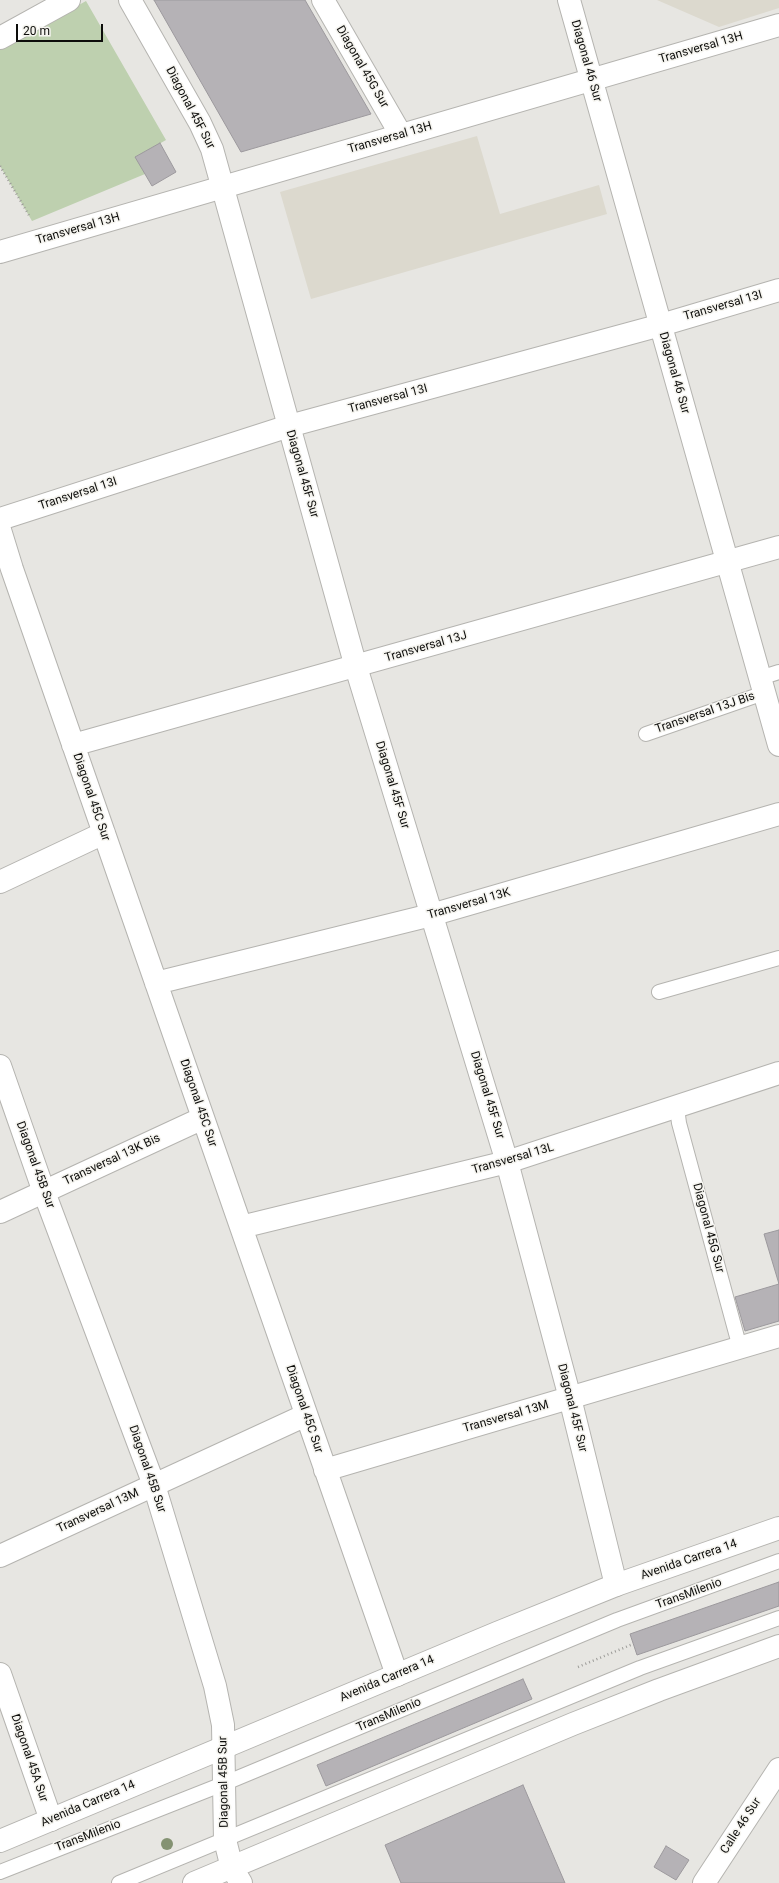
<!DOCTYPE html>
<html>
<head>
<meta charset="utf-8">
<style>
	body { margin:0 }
	#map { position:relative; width:779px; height:1883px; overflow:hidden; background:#e7e6e2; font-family:Roboto,sans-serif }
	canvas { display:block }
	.scale { position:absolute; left:16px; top:24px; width:87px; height:18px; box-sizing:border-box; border:2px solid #0d0d0b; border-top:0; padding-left:5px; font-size:12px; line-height:14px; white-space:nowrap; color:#0d0d0b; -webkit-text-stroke:3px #f5f4ef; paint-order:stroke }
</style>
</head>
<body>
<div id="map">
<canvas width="779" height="1883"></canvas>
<div class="scale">20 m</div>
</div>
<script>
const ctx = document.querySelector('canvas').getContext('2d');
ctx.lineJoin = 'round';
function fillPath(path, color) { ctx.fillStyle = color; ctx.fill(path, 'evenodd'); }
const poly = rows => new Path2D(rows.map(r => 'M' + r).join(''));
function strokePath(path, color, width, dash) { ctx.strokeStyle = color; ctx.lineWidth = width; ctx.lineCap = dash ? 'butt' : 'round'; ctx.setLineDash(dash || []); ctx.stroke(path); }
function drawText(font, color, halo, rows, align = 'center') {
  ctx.font = font + ' Roboto,sans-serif'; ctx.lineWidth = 3; ctx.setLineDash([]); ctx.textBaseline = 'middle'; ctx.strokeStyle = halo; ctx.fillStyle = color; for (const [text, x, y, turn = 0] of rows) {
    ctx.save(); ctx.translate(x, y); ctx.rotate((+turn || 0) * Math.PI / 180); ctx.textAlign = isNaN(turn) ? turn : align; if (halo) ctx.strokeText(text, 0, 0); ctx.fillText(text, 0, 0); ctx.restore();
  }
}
const built = poly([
	[657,0,779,0,779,8,719,27],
	[477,136,500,214,599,185,607,214,311,299,280,192]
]);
const green = poly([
	[86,1,166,140,136,157,145,174,32,221,0,166,0,49]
]);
const building = poly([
	[154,0,305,0,371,114,241,152,154,0],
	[160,143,176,172,152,186,135,157,160,143],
	[779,1230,779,1284,764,1234,779,1230],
	[779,1284,779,1321,745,1331,735,1297,779,1284],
	[779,1582,779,1606,637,1655,630,1634,779,1582],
	[523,1679,532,1699,326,1786,317,1765,523,1679],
	[523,1785,565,1883,401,1883,385,1845,523,1785],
	[666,1846,689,1860,676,1880,654,1867,666,1846]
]);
const path = poly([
	[0,166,30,217],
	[578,1667,633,1644]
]);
const lane = poly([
	[760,678,779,672],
	[646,734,764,693],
	[659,992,779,958],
	[677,1108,679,1123,740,1348],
	[0,1872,223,1784,617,1620,779,1561],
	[119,1883,640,1668,779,1618]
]);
const street = poly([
	[323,0,401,135],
	[0,38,69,0],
	[0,252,779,25],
	[0,519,289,426,661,325,779,290],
	[0,530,12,569,397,1675],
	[73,745,779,547],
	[0,882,104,833],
	[156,983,431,915,779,814],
	[0,1212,203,1118],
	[241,1227,507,1162,779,1073],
	[325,1470,779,1336],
	[0,1556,306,1415]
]);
const secondary = poly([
	[130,0,200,123,212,149,356,667,507,1162,570,1398,616,1585],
	[569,0,779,745],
	[0,1066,44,1192,154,1485,215,1686,223,1725,225,1840,232,1868,241,1883],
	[0,1674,51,1820],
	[704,1883,779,1769]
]);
const primary = poly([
	[0,1841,497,1633,616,1585,779,1528],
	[194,1883,573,1724,659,1690,779,1646]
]);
const trees = [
	[167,1844]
];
const streetNames = [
	["Transversal 13H",701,48,-16],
	["Diagonal 46 Sur",586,61,74],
	["Diagonal 45G Sur",362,67,60],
	["Diagonal 45F Sur",190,108,62],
	["Transversal 13H",390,138,-16],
	["Transversal 13H",78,229,-16],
	["Transversal 13I",723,306,-16],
	["Diagonal 46 Sur",674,373,74],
	["Transversal 13I",388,399,-15],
	["Diagonal 45F Sur",302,474,74],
	["Transversal 13I",78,494,-18],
	["Transversal 13J",426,647,-16],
	["Transversal 13J Bis",705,713,-19],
	["Diagonal 45F Sur",392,785,73],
	["Diagonal 45C Sur",91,797,71],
	["Transversal 13K",469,904,-16],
	["Diagonal 45F Sur",487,1095,73],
	["Diagonal 45C Sur",198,1103,71],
	["Transversal 13L",513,1159,-16],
	["Transversal 13K Bis",112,1160,-25],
	["Diagonal 45B Sur",35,1165,70],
	["Diagonal 45G Sur",708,1228,75],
	["Diagonal 45F Sur",572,1408,76],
	["Diagonal 45C Sur",304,1409,71],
	["Transversal 13M",506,1417,-16],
	["Diagonal 45B Sur",147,1469,71],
	["Transversal 13M",98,1511,-25],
	["Avenida Carrera 14",689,1560,-19],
	["TransMilenio",689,1594,-20],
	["Avenida Carrera 14",387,1679,-23],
	["TransMilenio",389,1715,-23],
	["Diagonal 45A Sur",29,1758,71],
	["Diagonal 45B Sur",224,1782,-91],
	["Avenida Carrera 14",88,1804,-23],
	["Calle 46 Sur",741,1826,-57],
	["TransMilenio",88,1836,-21]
];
fillPath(built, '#dcd9ce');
fillPath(green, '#bed0af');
fillPath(building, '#b5b2b6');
strokePath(building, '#9c999d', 1);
strokePath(lane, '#b5b4b0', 16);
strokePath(street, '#b5b4b0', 24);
strokePath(secondary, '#b5b4b0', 24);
strokePath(primary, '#b5b4b0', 24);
strokePath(path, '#9c9b98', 2.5, [1, 3]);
strokePath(lane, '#fff', 14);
strokePath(street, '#fff', 22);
strokePath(secondary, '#fff', 22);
strokePath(primary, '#fff', 22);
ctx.fillStyle = '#849272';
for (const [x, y] of trees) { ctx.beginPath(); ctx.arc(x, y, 6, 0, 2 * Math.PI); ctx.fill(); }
drawText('12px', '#0d0d0b', '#f5f4ef', streetNames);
</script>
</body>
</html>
